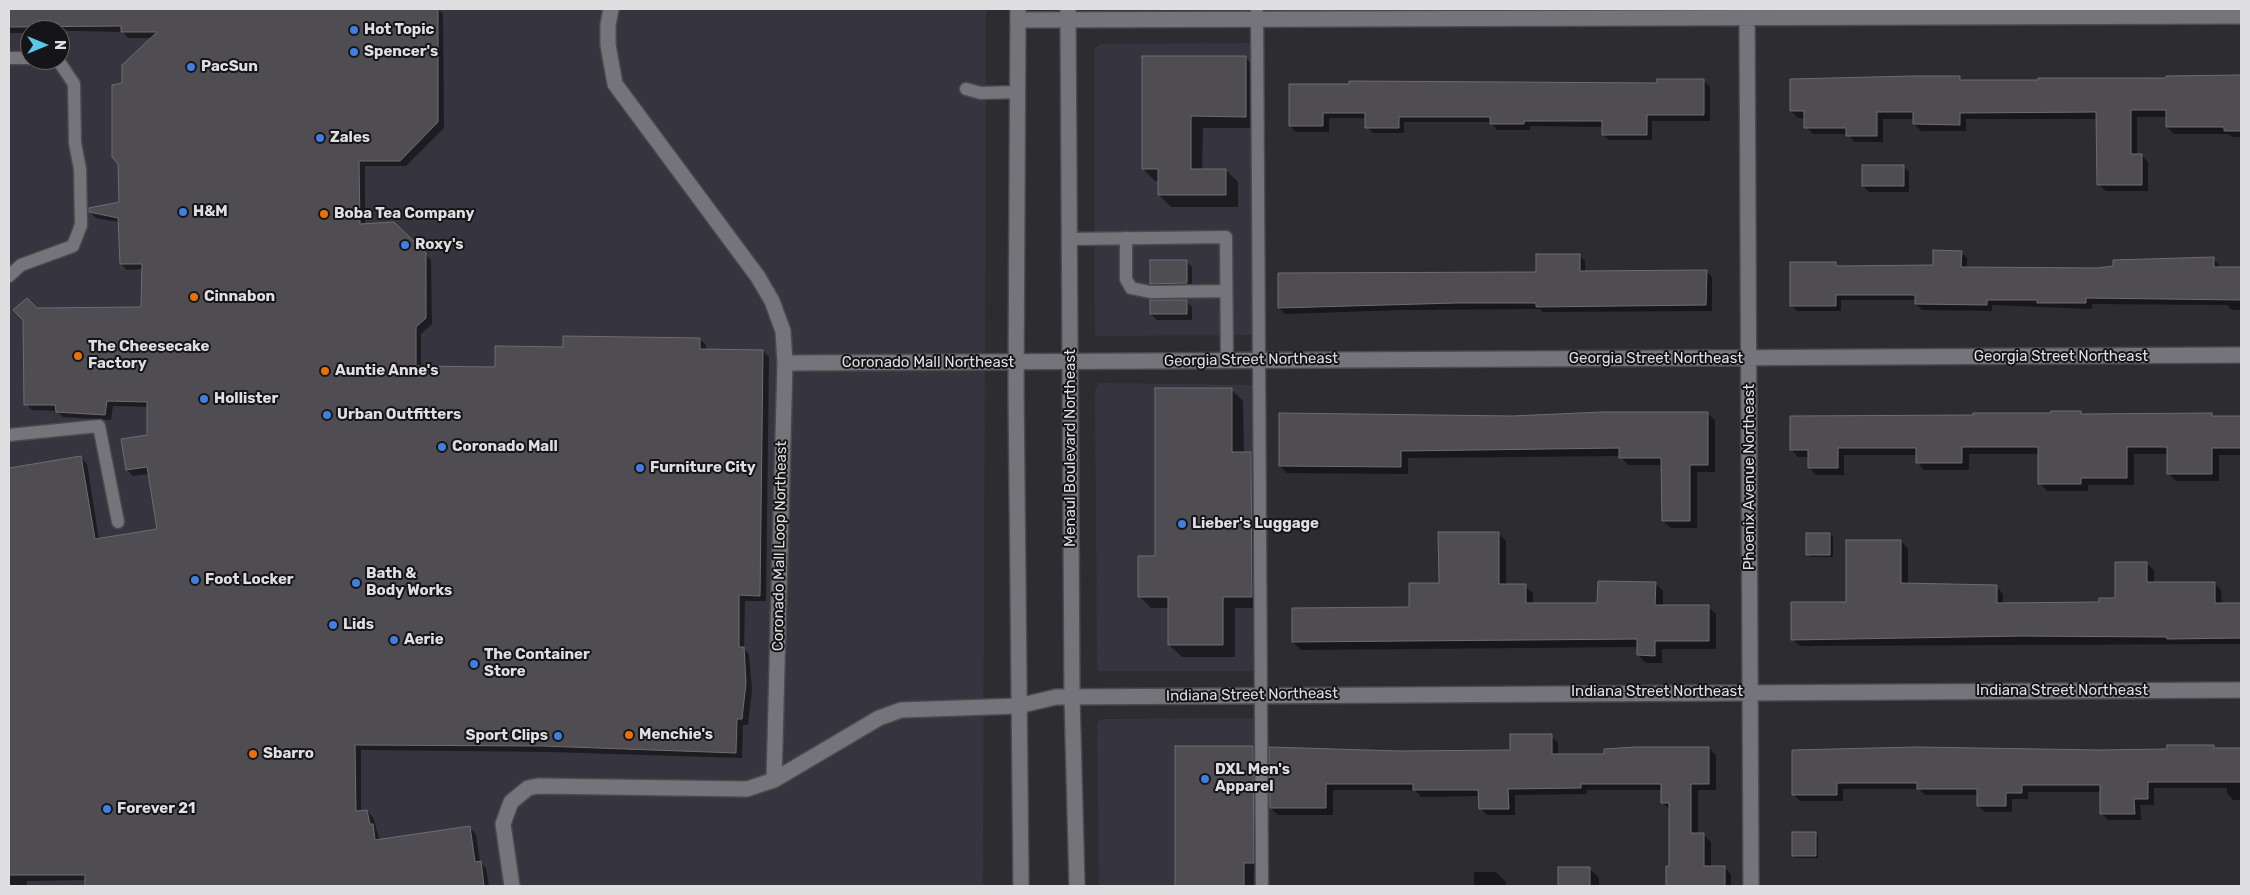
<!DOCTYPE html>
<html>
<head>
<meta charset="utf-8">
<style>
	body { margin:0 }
	#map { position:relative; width:2250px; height:895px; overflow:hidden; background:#2d2c31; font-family:Rubik,sans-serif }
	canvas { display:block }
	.frame { position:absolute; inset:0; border:10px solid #dfdfe2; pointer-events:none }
	.north { position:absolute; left:20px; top:20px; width:50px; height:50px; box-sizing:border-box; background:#151517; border:1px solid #666668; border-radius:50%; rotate:90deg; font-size:14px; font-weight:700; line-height:20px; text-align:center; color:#dfdfe2 }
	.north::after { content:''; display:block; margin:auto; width:18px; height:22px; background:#5cc7e7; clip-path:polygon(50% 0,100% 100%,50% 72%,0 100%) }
</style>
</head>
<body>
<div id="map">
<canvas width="2250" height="895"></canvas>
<div class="frame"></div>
<div class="north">N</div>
</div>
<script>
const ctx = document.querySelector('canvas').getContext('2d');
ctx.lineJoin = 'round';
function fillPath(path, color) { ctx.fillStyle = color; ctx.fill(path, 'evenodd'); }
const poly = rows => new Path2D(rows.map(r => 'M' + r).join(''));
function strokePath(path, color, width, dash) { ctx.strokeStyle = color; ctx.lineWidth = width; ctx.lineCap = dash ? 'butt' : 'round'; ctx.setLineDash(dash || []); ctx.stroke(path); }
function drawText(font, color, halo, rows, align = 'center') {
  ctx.font = font + ' Rubik,sans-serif'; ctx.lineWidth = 4; ctx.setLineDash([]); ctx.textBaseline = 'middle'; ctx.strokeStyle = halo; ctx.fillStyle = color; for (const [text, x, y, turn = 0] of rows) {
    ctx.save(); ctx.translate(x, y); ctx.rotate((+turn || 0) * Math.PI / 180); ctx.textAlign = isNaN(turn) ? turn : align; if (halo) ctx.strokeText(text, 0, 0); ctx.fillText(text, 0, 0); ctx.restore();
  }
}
const built = poly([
	[9,9,986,9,983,886,9,886],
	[30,30,60,30,60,60,30,60],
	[1252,43,1255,335,1095,336,1094,49,1100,44],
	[1101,383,1254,385,1255,671,1099,671,1097,666,1095,391,1097,385],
	[1259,718,1257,886,1099,886,1097,726,1099,721,1104,719]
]);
const shadow = poly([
	[9,9,438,9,443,14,444,128,406,166,365,166,365,225,394,224,431,260,432,324,421,334,421,367,496,368,564,349,700,339,706,345,706,351,763,351,769,357,766,601,745,601,744,649,749,654,752,690,748,725,743,725,742,758,549,752,361,750,361,812,367,811,373,817,380,841,470,828,476,834,480,862,486,868,489,886,86,886,86,880,27,881,27,886,9,886,9,470,81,458,87,464,99,540,158,530,149,474,133,476,127,470,148,436,148,407,113,406,111,420,63,417,56,411,32,410,26,404,37,309,142,309,143,269,127,270,121,264,119,222,96,218,90,212,120,203,123,85,153,38,128,38,123,32,30,30,30,33,9,33],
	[1143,57,1246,58,1258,70,1257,128,1203,128,1202,170,1226,170,1238,182,1238,207,1171,207,1159,195,1159,181,1155,181,1143,169],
	[2241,77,2241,137,2232,137,2228,134,2174,134,2167,127,2167,117,2137,117,2137,155,2141,155,2148,162,2148,191,2106,191,2099,185,2097,119,1966,119,1966,131,1921,131,1914,124,1914,119,1883,119,1883,142,1854,142,1848,134,1813,134,1806,127,1806,118,1798,118,1791,111,1960,78,1964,82,2040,82,2040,79],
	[1704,81,1710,87,1710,121,1652,121,1652,140,1609,140,1603,134,1603,127,1530,126,1530,130,1497,130,1491,122,1404,122,1404,133,1373,133,1367,127,1367,118,1329,118,1329,132,1296,132,1290,126,1290,86,1658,84],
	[1903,166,1909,172,1909,192,1869,192,1863,186],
	[1961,252,1967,258,1967,269,2097,269,2213,259,2219,265,2219,269,2241,269,2241,310,2232,310,2227,305,2092,304,2092,309,1992,305,1992,311,1922,310,1916,304,1916,300,1841,300,1841,311,1797,311,1791,305,1835,264,1839,268,1934,267],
	[1579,255,1585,261,1585,273,1706,271,1712,277,1712,311,1543,312,1540,309,1402,310,1285,314,1279,308,1537,274],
	[1186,261,1192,267,1192,289,1157,289,1151,283],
	[1186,301,1192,307,1192,320,1157,320,1151,314],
	[1231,389,1243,401,1244,453,1251,453,1263,465,1264,608,1235,608,1235,657,1182,657,1169,645,1169,608,1151,608,1139,596],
	[2081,412,2084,415,2241,416,2241,455,2219,455,2219,481,2176,481,2168,473,2168,454,2134,454,2134,485,2088,485,2088,491,2047,491,2040,483,2040,454,1969,454,1969,470,1924,470,1917,462,1917,455,1844,455,1844,475,1816,475,1809,467,1809,457,1798,457,1791,449],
	[1707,413,1715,420,1715,472,1697,472,1697,528,1671,528,1663,521,1662,465,1628,465,1620,456,1408,458,1408,474,1287,473,1280,466,1512,417],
	[1498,533,1506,541,1506,586,1525,586,1533,593,1533,604,1598,604,1655,583,1663,591,1663,607,1708,607,1716,614,1716,649,1662,649,1662,663,1646,663,1638,655,1638,647,1301,650,1293,642,1411,608],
	[1830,534,1833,537,1833,557,1810,557,1808,555],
	[1901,541,1908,549,1908,585,1996,586,2003,594,2003,605,2101,603,2116,599,2146,563,2154,570,2154,584,2214,583,2221,590,2222,604,2241,604,2241,644,1800,646,1792,639,1848,603],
	[1551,736,1558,743,1558,755,1605,755,1709,748,1716,755,1716,790,1698,790,1698,835,1704,835,1711,842,1711,867,1724,867,1731,874,1731,886,1667,886,1667,867,1670,867,1670,810,1663,803,1663,790,1587,790,1587,794,1515,795,1515,815,1487,815,1480,808,1480,796,1421,797,1415,790,1333,790,1333,815,1278,815,1271,808,1271,748,1400,752,1511,751],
	[2213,746,2216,749,2241,749,2241,800,2233,800,2227,793,2227,788,2154,788,2154,805,2140,805,2141,820,2108,820,2101,813,2101,792,2028,792,2028,799,2012,799,2012,812,1985,812,1978,805,1978,795,1925,795,1919,789,1843,789,1843,801,1800,801,1793,794,1793,752,2169,750],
	[1176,747,1253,747,1263,757,1263,873,1254,873,1254,886,1176,886],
	[1815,833,1818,836,1818,858,1796,858,1793,856],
	[1559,868,1589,868,1599,878,1599,886,1559,886],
	[1474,872,1496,872,1506,882,1506,886,1474,886]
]);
const building = poly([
	[9,9,438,9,438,122,400,161,359,161,360,224,394,222,426,253,426,318,416,327,416,366,495,367,495,346,563,347,563,336,700,338,700,349,763,350,760,596,739,595,739,647,744,647,746,683,742,719,737,719,736,753,543,746,355,745,356,811,367,810,370,824,373,824,375,840,470,826,475,862,481,861,484,886,85,886,85,875,9,875,9,468,81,456,95,539,157,529,147,467,126,470,121,439,147,435,147,402,107,401,105,415,56,412,55,405,24,405,23,320,13,310,27,298,37,308,141,307,142,264,120,264,118,218,89,212,89,208,119,202,118,164,112,157,112,85,122,83,122,65,157,32,121,32,121,26,9,27,9,9],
	[1142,56,1246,56,1246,117,1191,116,1191,169,1226,169,1226,195,1158,195,1158,169,1142,169,1142,56],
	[2241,75,2241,131,2224,131,2224,127,2166,127,2166,110,2131,110,2131,154,2142,154,2142,185,2097,185,2096,112,1960,113,1960,125,1913,124,1913,112,1877,112,1877,136,1846,136,1846,128,1804,128,1804,111,1790,111,1790,79,1913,76,1960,76,1960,80,2038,80,2038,78,2166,78,2166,76,2241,75],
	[1657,79,1704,79,1704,115,1647,115,1647,135,1602,135,1602,121,1524,121,1524,124,1490,124,1490,117,1399,117,1399,128,1365,128,1365,113,1323,113,1323,126,1289,126,1289,84,1349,84,1349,81,1657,83,1657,79],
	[1862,165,1904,165,1904,186,1862,186,1862,165],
	[1933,250,1962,251,1961,267,2097,268,2113,266,2113,260,2214,257,2214,267,2241,267,2241,300,2086,298,2086,303,2037,303,2037,300,1987,300,1987,305,1915,304,1915,295,1836,295,1836,306,1790,306,1790,262,1836,262,1836,266,1933,265,1933,250],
	[1536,254,1580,254,1580,271,1707,270,1706,305,1536,307,1536,303,1456,303,1278,308,1278,273,1536,272,1536,254],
	[1150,260,1187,260,1187,283,1150,284,1150,260],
	[1150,300,1187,300,1187,314,1150,314,1150,300],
	[1155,388,1232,388,1232,452,1251,452,1252,597,1223,597,1223,645,1168,645,1168,597,1138,597,1138,556,1155,556,1155,388],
	[2051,411,2081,411,2081,414,2212,413,2212,416,2241,416,2241,448,2212,448,2212,474,2167,474,2167,447,2127,447,2127,478,2081,478,2081,484,2038,484,2038,447,1962,447,1962,463,1916,463,1916,448,1838,448,1838,468,1808,468,1808,450,1790,450,1790,416,1973,415,1973,413,2051,413,2051,411],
	[1602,412,1708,412,1708,465,1690,465,1690,521,1662,521,1661,458,1619,458,1619,448,1401,451,1401,467,1279,466,1279,413,1512,416,1602,412],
	[1438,532,1499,532,1499,584,1526,584,1526,603,1597,603,1598,581,1656,582,1655,605,1709,605,1709,641,1655,641,1655,656,1637,655,1637,639,1292,642,1292,608,1409,607,1409,583,1439,583,1438,532],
	[1806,533,1830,533,1830,555,1806,555,1806,533],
	[1846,540,1901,540,1901,583,1997,585,1997,603,2099,602,2099,598,2115,598,2115,562,2147,562,2147,582,2215,582,2215,603,2241,603,2241,638,2167,639,2167,637,2021,636,1791,640,1791,602,1846,602,1846,540],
	[1510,734,1552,734,1552,754,1604,754,1604,749,1636,747,1709,747,1709,784,1691,784,1691,833,1704,833,1704,866,1725,866,1725,886,1666,886,1666,866,1669,866,1669,803,1661,803,1661,784,1581,784,1581,788,1508,789,1509,809,1479,809,1478,790,1413,790,1413,784,1326,784,1326,808,1270,808,1269,747,1400,751,1510,750,1510,734],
	[2167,745,2214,745,2214,748,2241,748,2241,782,2148,782,2148,799,2134,799,2135,814,2100,814,2100,785,2022,785,2022,793,2006,793,2006,806,1977,806,1977,789,1917,789,1917,783,1837,783,1837,795,1792,795,1792,750,1917,747,2099,750,2167,749,2167,745],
	[1175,746,1253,746,1254,863,1244,863,1244,886,1175,886,1175,746],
	[1792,832,1816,832,1816,856,1792,856,1792,832],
	[1558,867,1590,867,1590,886,1558,886,1558,867]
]);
const lane = poly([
	[1257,9,1262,886],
	[9,58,30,58],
	[966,89,981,93,1018,92],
	[1126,238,1126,279,1131,288,1150,292,1226,291],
	[1070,239,1226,237,1227,360],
	[9,276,21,265,73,246,81,225,80,169,75,143,74,84,60,63,53,60],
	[9,435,99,426,118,522]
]);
const street = poly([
	[1747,9,1751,886],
	[1018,20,2241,16],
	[785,363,2241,355],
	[774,780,879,718,901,710,1018,706,1056,697,2241,690],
	[512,886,503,824,511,802,528,788,538,786,747,789,774,780,785,363,783,331,772,301,758,277,615,84,608,45,608,25,611,9]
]);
const secondary = poly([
	[1018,9,1016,386,1021,886],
	[1068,9,1072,697,1077,886]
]);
const markers = [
	[354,30,5,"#3f7fe0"],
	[354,52,5,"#3f7fe0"],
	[191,67,5,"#3f7fe0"],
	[320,138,5,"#3f7fe0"],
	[183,212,5,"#3f7fe0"],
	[324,214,5,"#e8710a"],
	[405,245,5,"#3f7fe0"],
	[194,297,5,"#e8710a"],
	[78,356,5,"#e8710a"],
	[325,371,5,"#e8710a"],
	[204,399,5,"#3f7fe0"],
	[327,415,5,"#3f7fe0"],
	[442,447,5,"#3f7fe0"],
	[640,468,5,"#3f7fe0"],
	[1182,524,5,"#3f7fe0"],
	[195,580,5,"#3f7fe0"],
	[356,583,5,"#3f7fe0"],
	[333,625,5,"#3f7fe0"],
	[394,640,5,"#3f7fe0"],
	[474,664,5,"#3f7fe0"],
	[629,735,5,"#e8710a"],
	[558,736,5,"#3f7fe0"],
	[253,754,5,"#e8710a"],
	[1205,779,5,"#3f7fe0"],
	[107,809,5,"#3f7fe0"]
];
const poiNames = [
	["Hot Topic",364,30],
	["Spencer's",364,52],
	["PacSun",201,67],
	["Zales",330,138],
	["H&M",193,212],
	["Boba Tea Company",334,214],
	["Roxy's",415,245],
	["Cinnabon",204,297],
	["The Cheesecake",88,347],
	["Factory",88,364],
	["Auntie Anne's",335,371],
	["Hollister",214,399],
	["Urban Outfitters",337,415],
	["Coronado Mall",452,447],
	["Furniture City",650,468],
	["Lieber's Luggage",1192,524],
	["Bath &",366,574],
	["Body Works",366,591],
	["Foot Locker",205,580],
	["Lids",343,625],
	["Aerie",404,640],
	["The Container",484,655],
	["Store",484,672],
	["Menchie's",639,735],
	["Sport Clips",548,736,"right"],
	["Sbarro",263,754],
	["DXL Men's",1215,770],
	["Apparel",1215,787],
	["Forever 21",117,809]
];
const streetNames = [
	["Georgia Street Northeast",2061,357],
	["Georgia Street Northeast",1656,359],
	["Georgia Street Northeast",1251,360,-1],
	["Coronado Mall Northeast",928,363],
	["Menaul Boulevard Northeast",1071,448,-90],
	["Phoenix Avenue Northeast",1750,477,-90],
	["Coronado Mall Loop Northeast",780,546,-89],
	["Indiana Street Northeast",2062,691],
	["Indiana Street Northeast",1657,692],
	["Indiana Street Northeast",1252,695,-1]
];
fillPath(built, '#36353f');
fillPath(shadow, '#0007');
fillPath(building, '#504d52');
strokePath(building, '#6e6c71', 1);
strokePath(lane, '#4a4a4d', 15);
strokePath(street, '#4a4a4d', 18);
strokePath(secondary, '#4a4a4d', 18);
strokePath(lane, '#75747a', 12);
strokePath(street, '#75747a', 15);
strokePath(secondary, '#75747a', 15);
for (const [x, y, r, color] of markers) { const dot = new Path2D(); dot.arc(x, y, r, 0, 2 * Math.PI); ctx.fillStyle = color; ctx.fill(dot); strokePath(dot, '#151517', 2); }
drawText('bold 15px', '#dfdfe2', '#151517', poiNames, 'left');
drawText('15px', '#dfdfe2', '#151517', streetNames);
</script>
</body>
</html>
